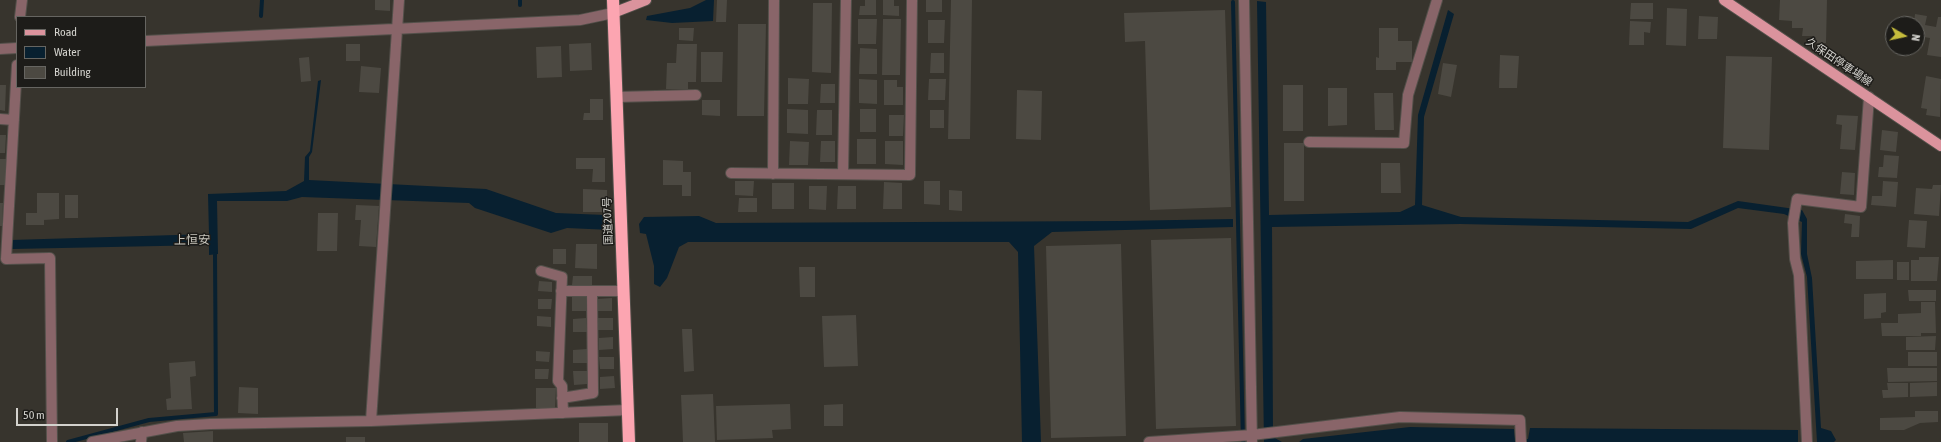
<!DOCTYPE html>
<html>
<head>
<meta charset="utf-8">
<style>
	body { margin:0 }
	#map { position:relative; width:1941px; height:442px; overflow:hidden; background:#37342d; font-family:"Asap Condensed",sans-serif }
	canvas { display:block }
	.legend { position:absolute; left:16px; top:16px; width:130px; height:72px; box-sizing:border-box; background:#1d1c19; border:1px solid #666561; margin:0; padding:5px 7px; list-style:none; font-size:12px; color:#d3d2cd }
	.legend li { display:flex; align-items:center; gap:8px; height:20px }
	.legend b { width:20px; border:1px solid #666561 }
	.north { position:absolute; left:1885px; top:16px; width:40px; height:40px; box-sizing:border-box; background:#1d1c19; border:1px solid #666561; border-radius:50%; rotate:99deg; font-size:11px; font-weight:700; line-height:16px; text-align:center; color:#d3d2cd }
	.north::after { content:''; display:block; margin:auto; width:14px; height:18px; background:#c6bc3c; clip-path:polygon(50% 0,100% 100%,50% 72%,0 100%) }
	.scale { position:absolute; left:16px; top:408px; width:102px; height:18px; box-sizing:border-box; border:2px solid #d3d2cd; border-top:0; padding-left:5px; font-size:12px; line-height:14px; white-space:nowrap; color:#d3d2cd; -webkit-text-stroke:3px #1d1c19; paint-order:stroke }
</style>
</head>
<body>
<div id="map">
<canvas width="1941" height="442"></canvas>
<ul class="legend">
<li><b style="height:5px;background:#db939d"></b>Road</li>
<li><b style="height:11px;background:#082030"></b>Water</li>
<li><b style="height:11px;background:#4c4942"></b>Building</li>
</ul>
<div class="north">N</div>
<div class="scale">50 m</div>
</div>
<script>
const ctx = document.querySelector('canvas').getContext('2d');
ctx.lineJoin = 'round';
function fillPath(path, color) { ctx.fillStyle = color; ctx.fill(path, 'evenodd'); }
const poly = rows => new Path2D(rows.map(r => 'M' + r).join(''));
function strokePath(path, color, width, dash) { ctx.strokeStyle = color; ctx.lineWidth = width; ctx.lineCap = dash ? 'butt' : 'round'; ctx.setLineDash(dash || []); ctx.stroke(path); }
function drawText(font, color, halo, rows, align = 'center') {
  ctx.font = font + ' "Asap Condensed","Noto Sans JP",sans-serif'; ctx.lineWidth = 3; ctx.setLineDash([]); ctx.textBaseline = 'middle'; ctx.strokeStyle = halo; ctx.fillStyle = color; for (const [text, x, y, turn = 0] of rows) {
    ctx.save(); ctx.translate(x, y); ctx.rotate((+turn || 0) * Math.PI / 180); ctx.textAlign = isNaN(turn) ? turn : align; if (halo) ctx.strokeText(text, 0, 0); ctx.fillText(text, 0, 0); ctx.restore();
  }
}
const water = poly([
	[706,0,714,0,713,21,672,23,646,20,647,16,690,8],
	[1257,1,1266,2,1269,215,1400,212,1415,205,1418,115,1448,10,1454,14,1424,117,1422,205,1461,217,1688,222,1738,201,1802,210,1807,219,1807,254,1812,278,1821,428,1831,431,1836,440,1834,442,1817,442,1807,277,1801,254,1802,222,1784,214,1738,208,1691,229,1460,224,1272,227,1273,437,1282,442,1264,442],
	[321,80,312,152,309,157,309,180,486,189,556,213,605,215,610,219,611,230,567,228,551,233,475,208,469,203,302,197,287,201,217,201,218,254,209,255,209,245,12,249,11,240,209,234,208,194,286,191,304,181,305,157,310,151,318,81],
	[699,216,716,223,1119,221,1233,219,1233,227,1052,232,1034,246,1041,442,1022,442,1018,252,1009,242,688,242,679,247,667,278,660,287,654,284,654,266,646,234,640,233,639,224,644,217],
	[1410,427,1514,429,1515,439,1528,439,1530,428,1798,430,1798,442,1299,442,1303,439]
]);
const stream = poly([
	[520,0,520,5],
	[1233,2,1243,442],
	[261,16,262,0],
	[68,442,149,420,216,414,215,254]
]);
const building = poly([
	[375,0,390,0,390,11,375,10],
	[717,0,727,0,726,22,716,22],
	[865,0,876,0,876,15,859,15,860,6,865,6],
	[883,0,894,0,894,6,899,6,899,16,883,15],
	[926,0,942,0,942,12,926,12],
	[951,0,972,0,970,139,948,139],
	[1780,0,1827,0,1826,43,1814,43,1814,36,1802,36,1803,28,1792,28,1792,21,1779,20],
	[813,3,832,3,831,73,812,72],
	[1631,3,1653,3,1653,19,1630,19],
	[1667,8,1687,9,1686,46,1666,45],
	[1225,10,1231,207,1150,210,1145,41,1125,42,1124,13],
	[1915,14,1927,16,1925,25,1936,27,1938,17,1941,17,1941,57,1927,55,1930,38,1917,36,1917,24,1914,24],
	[1699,16,1718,17,1717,39,1698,39],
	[858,19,877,19,876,44,858,44],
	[883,19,901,19,900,75,882,75],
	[928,20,945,20,944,43,928,43],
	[1630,21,1651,22,1650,33,1644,32,1644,45,1629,45],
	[738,24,766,24,764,116,737,116],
	[679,28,694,28,693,41,679,40],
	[1379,28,1398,28,1398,41,1412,41,1412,62,1396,62,1396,70,1376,70,1376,57,1379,58],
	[591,43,592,70,570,71,569,44],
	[346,44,360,44,360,61,346,61],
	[677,44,697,44,696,82,688,82,688,89,666,89,667,63,676,63],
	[561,46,562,77,537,78,536,47],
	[860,48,877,49,877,74,859,74],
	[701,52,723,52,722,82,701,82],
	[931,53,944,53,944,73,930,73],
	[1500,55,1519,56,1517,88,1499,88],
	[1726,56,1772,57,1769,150,1723,148],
	[309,57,311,81,301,82,299,58],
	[1443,63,1457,65,1451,97,1438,94],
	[361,66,381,68,379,93,359,92],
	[1926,76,1941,79,1940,117,1926,115,1927,109,1921,108],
	[788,78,809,79,808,104,788,104],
	[859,79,877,80,877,104,859,103],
	[929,79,946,79,945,100,928,100],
	[884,80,897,80,897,87,903,87,903,105,884,105],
	[821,84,835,84,835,103,820,103],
	[0,85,6,85,5,111,0,110],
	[1283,85,1303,85,1303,131,1283,131],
	[1328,88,1347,88,1347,125,1328,126],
	[1017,90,1042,91,1041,140,1016,139],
	[1374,93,1393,93,1394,130,1375,130],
	[590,99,603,99,603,120,583,120,584,113,590,113],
	[702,100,720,100,720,116,702,115],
	[787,109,808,110,808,134,787,133],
	[860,109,876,109,876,132,860,132],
	[817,110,832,110,832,135,816,135],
	[930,110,944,110,944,128,930,128],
	[889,115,904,115,903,136,889,136],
	[1837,115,1858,116,1855,150,1840,149,1842,125,1836,124],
	[1882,130,1898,132,1896,152,1880,150],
	[0,135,6,135,5,153,0,153],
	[857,139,876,139,876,164,857,164],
	[790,141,809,142,808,165,789,165],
	[821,141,835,141,835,162,820,162],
	[885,141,903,141,903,165,885,164],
	[1284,143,1304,143,1304,201,1284,201],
	[1884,155,1899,156,1897,178,1878,177,1879,167,1883,167],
	[576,158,605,158,605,182,592,182,593,169,576,169],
	[0,159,6,159,5,185,0,185],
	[663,160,683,161,683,172,691,172,691,196,682,196,682,185,663,185],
	[1381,163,1400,163,1401,193,1381,193],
	[1842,172,1855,173,1854,195,1840,194],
	[735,181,754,181,753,196,735,195],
	[924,181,940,181,940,205,924,204],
	[1883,181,1898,182,1896,207,1871,205,1872,196,1882,196],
	[884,182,902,183,902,209,883,209],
	[772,183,794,183,794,209,772,209],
	[1933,185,1941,185,1939,216,1914,214,1916,188,1932,189],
	[809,186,827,186,826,210,809,209],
	[838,186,856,186,856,209,837,209],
	[583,189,607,190,607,212,583,212],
	[949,190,962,191,962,211,949,210],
	[37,193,59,193,59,219,44,220,44,225,26,225,26,213,37,213],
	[65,195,78,195,78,218,65,218],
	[739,198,757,198,757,212,738,212],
	[0,203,3,203,2,226,0,226],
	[356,205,379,206,376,247,359,246,361,220,355,220],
	[318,213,338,213,337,251,317,251],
	[1845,214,1860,216,1859,237,1851,237,1852,224,1844,223],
	[1909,220,1927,221,1925,248,1907,247],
	[1231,238,1236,426,1156,429,1151,240],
	[576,244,597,244,597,269,575,268],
	[1121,244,1126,436,1051,438,1046,246],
	[553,249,566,249,566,264,553,264],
	[1919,257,1939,257,1937,281,1911,281,1911,260,1919,260],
	[1893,260,1893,279,1856,279,1856,261],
	[1897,262,1909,262,1909,280,1897,280],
	[799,267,815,267,815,297,800,297],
	[573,276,592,276,592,285,572,285],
	[539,281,552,282,552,292,538,291],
	[1908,290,1936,290,1936,301,1909,301],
	[1886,293,1886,312,1881,313,1881,318,1864,319,1864,294],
	[572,297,586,297,586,311,572,311],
	[612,298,612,311,598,311,597,299],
	[538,299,552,299,551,309,538,309],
	[1921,302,1935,302,1936,333,1921,333,1921,336,1882,336,1881,323,1898,323,1898,314,1921,313],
	[856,315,858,366,824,367,822,316],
	[537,316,551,317,551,327,537,326],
	[586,318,587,332,573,332,573,319],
	[598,318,613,318,613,330,598,330],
	[682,329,692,329,694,371,684,372],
	[1936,336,1935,350,1906,350,1906,337],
	[613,337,613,349,599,350,599,338],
	[587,349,587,363,573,363,573,350],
	[536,351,550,352,549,362,536,361],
	[1908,352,1937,352,1937,366,1908,366],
	[599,357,614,357,614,369,600,369],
	[195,361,196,376,190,377,192,409,167,410,166,399,171,398,169,363],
	[1887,368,1937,368,1937,381,1888,382],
	[535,369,549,369,548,379,535,379],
	[573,371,587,371,587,384,574,385],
	[614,376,615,388,600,389,600,377],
	[1937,382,1937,396,1910,397,1910,383],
	[1887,383,1908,383,1908,397,1883,398,1882,390,1888,390],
	[239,387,258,388,258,414,238,413],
	[536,388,556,388,555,410,536,410],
	[713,394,715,442,683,442,681,395],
	[790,404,791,429,772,430,773,438,717,440,716,406],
	[843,404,843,426,824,426,824,405],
	[1915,411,1938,411,1938,422,1920,423,1904,430,1880,430,1880,418,1915,417],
	[579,423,608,423,608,442,579,442],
	[213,431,213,442,184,442,183,433],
	[346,437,365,437,365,442,346,442]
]);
const minor = poly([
	[1244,0,1252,442],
	[20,17,22,0],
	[145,41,580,20,613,13],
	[0,49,17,48],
	[17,65,6,259,50,258,52,442],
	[616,97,696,95],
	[0,119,14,120],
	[1309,142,1404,143,1408,95,1437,0],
	[731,173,910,175,912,0],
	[773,174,774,0],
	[843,174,846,0],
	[541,271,562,277,558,381,562,386,563,413],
	[561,291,624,291],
	[562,398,593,393,592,291],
	[371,421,399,0],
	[92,442,177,426,210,424,371,421,628,410],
	[141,442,142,432],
	[1149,442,1252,435,1400,417,1520,420,1521,442],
	[1807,442,1799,275,1795,259,1793,223,1797,199,1861,207,1869,97]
]);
const major = poly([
	[1724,0,1941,146],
	[613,13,646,0]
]);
const highway = poly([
	[613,0,629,442]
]);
const streetNames = [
	["久保田停車場線",1839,62,34],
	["国道207号",608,221,-92]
];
const neighbourhoodNames = [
	["上恒安",192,240]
];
fillPath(water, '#082030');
strokePath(stream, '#082030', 4);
fillPath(building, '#4c4942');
strokePath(minor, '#53504a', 12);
strokePath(major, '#53504a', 12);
strokePath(highway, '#53504a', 14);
strokePath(minor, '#896569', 10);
strokePath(major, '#db939d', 10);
strokePath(highway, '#fca5b1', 12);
drawText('11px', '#d3d2cd', '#1d1c19', streetNames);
drawText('12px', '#c8c6bd', '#1d1c19', neighbourhoodNames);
</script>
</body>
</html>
